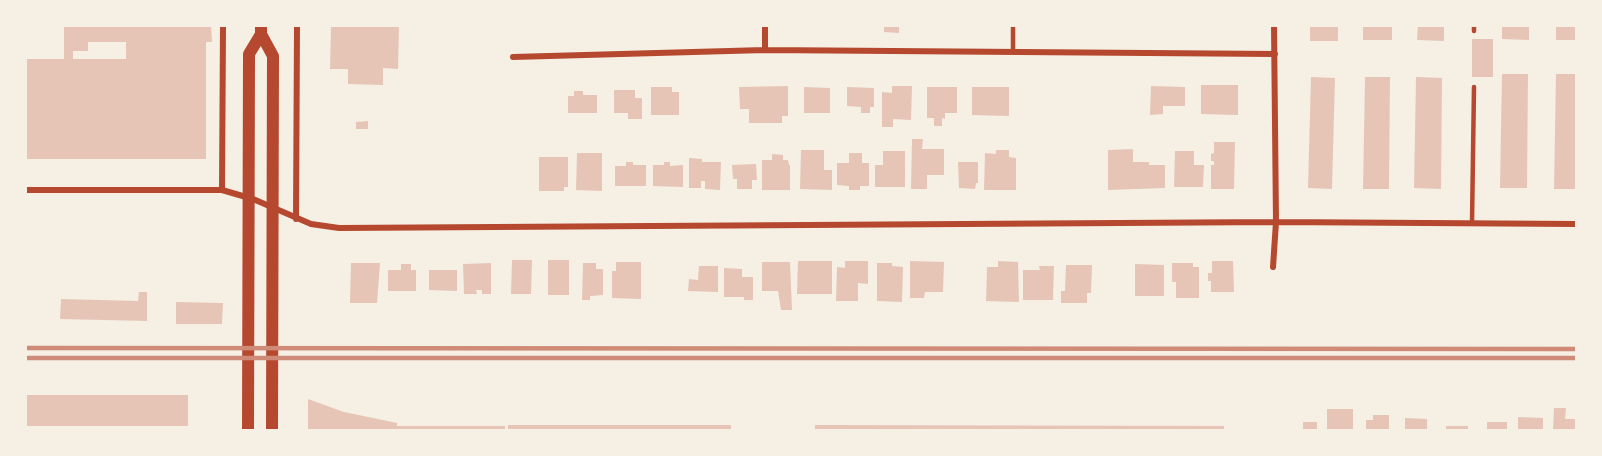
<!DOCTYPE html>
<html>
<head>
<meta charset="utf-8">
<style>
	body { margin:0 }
	#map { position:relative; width:1602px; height:456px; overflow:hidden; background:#f6efe4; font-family:"Source Serif 4",serif }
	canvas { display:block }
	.frame { position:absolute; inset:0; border:27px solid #f6efe4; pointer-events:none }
</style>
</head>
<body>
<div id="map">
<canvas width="1602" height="456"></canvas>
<div class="frame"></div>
</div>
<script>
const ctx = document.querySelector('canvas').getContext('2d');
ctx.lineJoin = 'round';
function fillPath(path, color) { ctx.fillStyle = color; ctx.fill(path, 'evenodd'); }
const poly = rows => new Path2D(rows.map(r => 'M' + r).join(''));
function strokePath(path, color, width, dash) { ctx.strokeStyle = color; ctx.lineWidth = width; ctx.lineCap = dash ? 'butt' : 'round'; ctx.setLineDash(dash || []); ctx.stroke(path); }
const building = poly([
	[64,26,211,26,212,42,206,42,206,159,26,159,26,59,64,59],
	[88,42,126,42,126,59,73,59,73,51,88,51],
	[331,26,399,26,398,69,383,68,383,85,348,84,348,69,330,69],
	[884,26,899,26,899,33,884,32],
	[1310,26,1338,26,1338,41,1310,41],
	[1363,26,1392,26,1392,40,1363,40],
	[1418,26,1444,26,1444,41,1417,40],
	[1502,26,1529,26,1529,40,1502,39],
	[1556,26,1576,26,1576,40,1556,40],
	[1472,39,1493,39,1493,77,1472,77],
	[1502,74,1528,74,1527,188,1500,188],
	[1556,74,1576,74,1576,189,1554,189],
	[1311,77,1335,78,1332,189,1308,188],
	[1365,77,1390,77,1389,189,1363,189],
	[1416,77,1442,78,1441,189,1414,188],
	[1201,85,1238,85,1238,115,1201,114],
	[788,86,788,116,782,116,782,123,749,123,749,109,740,109,739,87],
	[892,86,912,86,911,120,893,119,893,127,882,127,882,92,892,93],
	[1151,86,1185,87,1185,106,1163,106,1163,114,1150,115],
	[651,87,672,87,672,92,679,92,679,115,651,115],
	[804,87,830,88,830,113,804,113],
	[847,87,874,88,874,107,870,107,870,113,861,113,861,107,847,106],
	[927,87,957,87,957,113,945,113,945,119,942,118,942,126,934,126,934,118,927,118],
	[972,87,1009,87,1009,116,972,115],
	[614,90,635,90,635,98,642,98,642,119,628,119,628,113,614,113],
	[574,91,583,91,583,95,597,95,597,113,568,113,568,96,574,96],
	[368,121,368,129,356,129,356,122],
	[912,139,923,139,922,149,944,149,944,175,927,175,927,189,911,189],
	[1214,142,1235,142,1234,189,1211,189,1211,165,1214,165,1214,161,1211,161,1211,154,1214,153],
	[1133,149,1133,162,1149,162,1149,165,1165,165,1165,188,1108,190,1108,150],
	[801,150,824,150,824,170,832,170,832,190,800,189],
	[996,150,1009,150,1009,157,1016,158,1016,190,984,190,985,153,996,154],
	[883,151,905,151,905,187,875,187,875,165,883,165],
	[1175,151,1194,151,1194,165,1204,165,1203,187,1174,187],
	[577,153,602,153,602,191,576,190],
	[849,153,862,153,862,163,869,163,869,186,860,186,860,190,849,190,849,186,837,185,837,163,849,163],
	[772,154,783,155,783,160,788,160,789,165,790,165,790,190,762,190,762,160,772,160],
	[539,157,568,157,568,187,564,187,564,191,539,191],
	[689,158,702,159,702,162,721,162,720,190,705,189,705,181,701,181,701,188,689,188],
	[626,162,633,162,633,165,646,165,646,186,615,186,615,166,626,166],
	[664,162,670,162,670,166,683,165,683,187,653,186,653,165,664,165],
	[958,162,978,162,978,183,976,183,975,189,959,188],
	[756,164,757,180,752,180,752,189,737,189,737,179,733,179,732,165],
	[512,260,532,260,531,294,511,294],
	[548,260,569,260,569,295,548,295],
	[798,261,832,261,832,294,797,294],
	[845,261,868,261,868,284,858,283,858,301,836,301,837,267,845,268],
	[910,261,944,262,943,292,925,292,924,298,910,298],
	[998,261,1018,262,1019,302,986,301,987,267,998,267],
	[1212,261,1233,261,1234,292,1211,292,1211,281,1208,281,1208,273,1212,273],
	[616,262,641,262,641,299,612,298,612,271,616,271],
	[762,262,790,262,792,310,781,310,778,291,762,291],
	[351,263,380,263,377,303,350,303],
	[491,263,491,294,482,294,482,290,476,290,477,294,464,294,463,264],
	[583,263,596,263,596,269,603,269,603,295,590,296,590,300,582,300],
	[877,263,892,263,892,266,903,267,902,302,877,301],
	[1172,263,1193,263,1193,267,1199,267,1199,298,1176,298,1176,282,1172,282],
	[401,264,411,264,411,270,416,270,416,291,388,291,388,270,401,270],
	[1135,264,1164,265,1164,296,1135,296],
	[1066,265,1092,265,1091,293,1087,293,1087,303,1061,303,1061,291,1065,291],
	[699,266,718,266,718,292,688,291,689,279,698,280],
	[1039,266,1054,266,1053,300,1023,300,1023,270,1040,270],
	[724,268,742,269,742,277,753,277,753,300,744,300,744,297,724,297],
	[429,270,457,270,457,291,429,290],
	[139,292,147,292,147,321,60,319,61,299,138,301],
	[176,302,223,303,222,324,176,324],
	[26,395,188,395,188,426,26,426],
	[308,399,344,412,397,423,397,426,505,426,505,430,308,430],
	[1554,408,1566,408,1565,419,1576,419,1576,430,1553,430],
	[1327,409,1353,409,1353,430,1327,430],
	[1373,415,1389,415,1389,430,1366,430,1366,420,1373,420],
	[1518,417,1543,418,1543,430,1518,430],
	[1405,418,1427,419,1427,430,1405,430],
	[1303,422,1317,422,1317,430,1303,430],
	[1487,422,1507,422,1507,430,1487,430],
	[508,425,731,425,731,430,508,430],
	[815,425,1224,426,1224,430,815,430],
	[1446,426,1468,426,1468,430,1446,430]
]);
const service = poly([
	[1474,31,1474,26],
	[1013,52,1013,26],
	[1472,223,1474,87]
]);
const minor = poly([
	[765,26,765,50],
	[513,57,765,50,1275,54],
	[26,190,222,190,253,199,311,224,339,228,1276,222,1576,224],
	[222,190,223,26],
	[296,219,297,26],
	[1273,267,1276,222,1274,26]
]);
const secondary = poly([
	[261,26,261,34,273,56,272,430],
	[248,430,249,54,261,34]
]);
const rail = poly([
	[26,348,1576,349],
	[26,358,1576,358]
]);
fillPath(building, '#e6c5b7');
strokePath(service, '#b5482f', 4.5);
strokePath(minor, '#b5482f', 6);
strokePath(secondary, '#b5482f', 12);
strokePath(rail, '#cf8b77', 4.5);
</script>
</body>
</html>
